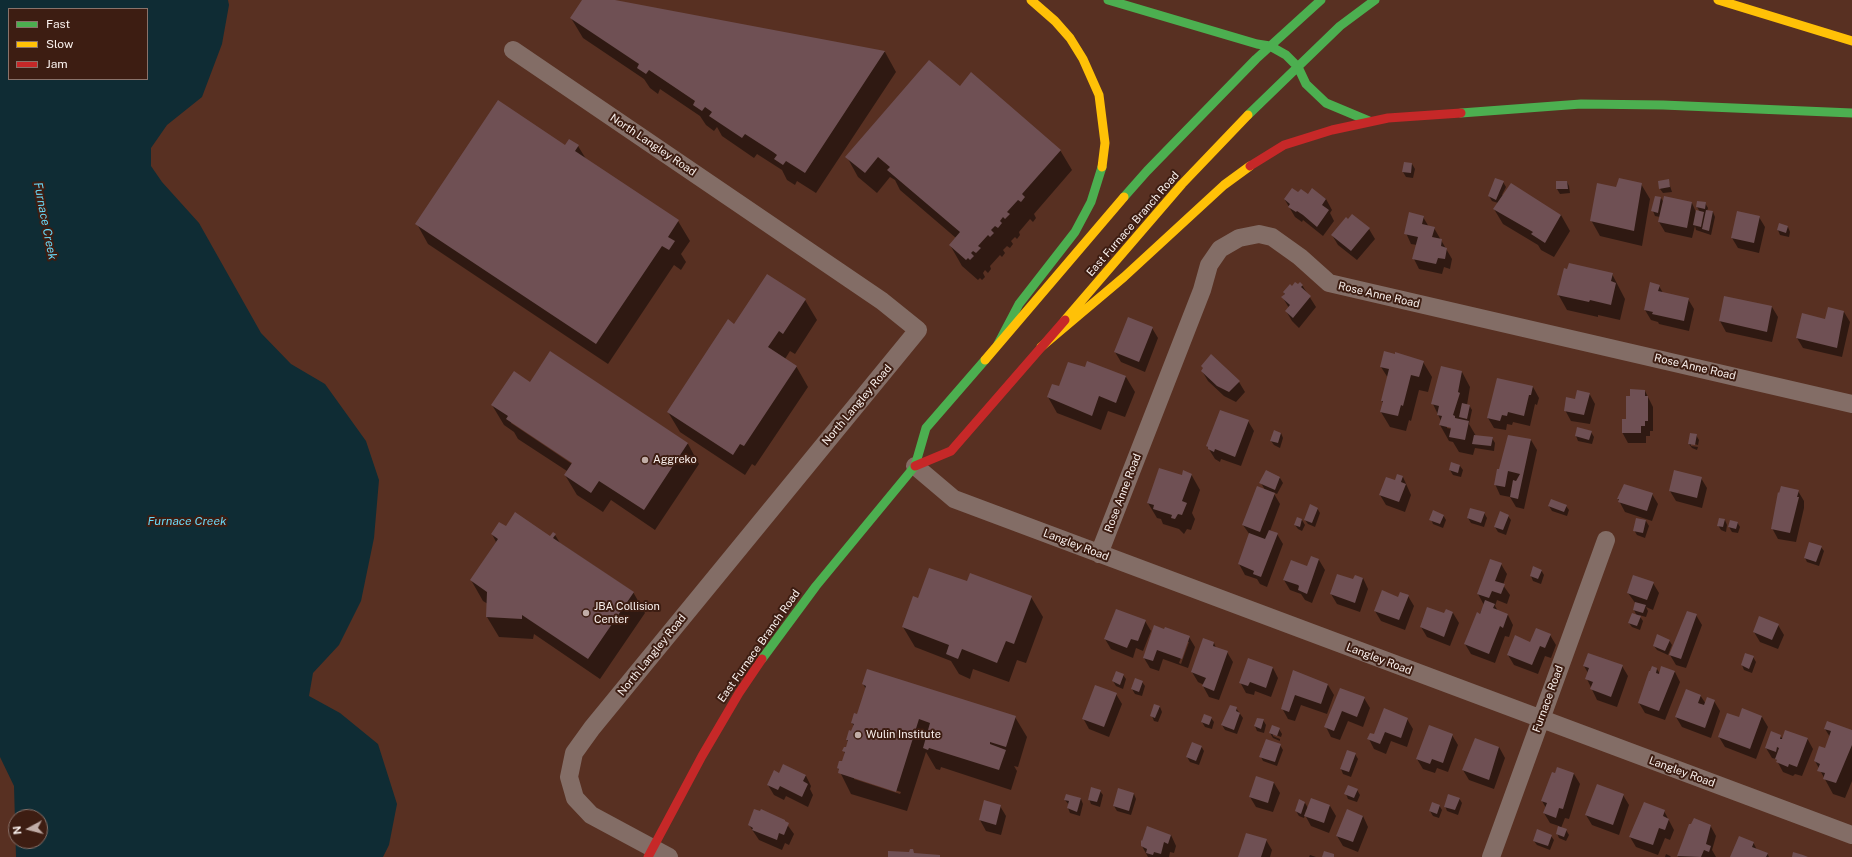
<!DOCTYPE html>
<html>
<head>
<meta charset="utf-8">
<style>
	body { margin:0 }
	#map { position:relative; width:1852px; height:857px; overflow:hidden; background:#583022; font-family:"Public Sans",sans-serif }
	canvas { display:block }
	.legend { position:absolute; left:8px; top:8px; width:140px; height:72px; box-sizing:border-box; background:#3d1d12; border:1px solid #89726a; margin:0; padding:5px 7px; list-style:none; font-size:12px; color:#faf1ee }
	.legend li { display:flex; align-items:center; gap:8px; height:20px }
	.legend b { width:20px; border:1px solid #89726a }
	.north { position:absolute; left:8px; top:809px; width:40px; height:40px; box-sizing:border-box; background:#3d1d12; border:1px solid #89726a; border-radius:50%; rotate:263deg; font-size:11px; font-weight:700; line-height:16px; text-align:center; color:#faf1ee }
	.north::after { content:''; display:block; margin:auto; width:14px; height:18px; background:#c1ada7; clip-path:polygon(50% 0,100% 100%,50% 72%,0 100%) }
</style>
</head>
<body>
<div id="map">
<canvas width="1852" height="857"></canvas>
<ul class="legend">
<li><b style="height:5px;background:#4caf50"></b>Fast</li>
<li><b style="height:5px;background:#ffc107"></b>Slow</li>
<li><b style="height:5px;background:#c62828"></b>Jam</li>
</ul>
<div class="north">N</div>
</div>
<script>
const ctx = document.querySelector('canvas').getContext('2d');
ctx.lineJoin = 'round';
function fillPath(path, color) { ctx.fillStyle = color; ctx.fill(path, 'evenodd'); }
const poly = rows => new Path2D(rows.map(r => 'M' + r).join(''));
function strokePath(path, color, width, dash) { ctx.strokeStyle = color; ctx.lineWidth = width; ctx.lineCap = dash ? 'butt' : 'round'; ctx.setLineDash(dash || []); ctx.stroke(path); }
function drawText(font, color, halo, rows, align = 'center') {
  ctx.font = font + ' "Public Sans",sans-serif'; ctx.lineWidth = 4; ctx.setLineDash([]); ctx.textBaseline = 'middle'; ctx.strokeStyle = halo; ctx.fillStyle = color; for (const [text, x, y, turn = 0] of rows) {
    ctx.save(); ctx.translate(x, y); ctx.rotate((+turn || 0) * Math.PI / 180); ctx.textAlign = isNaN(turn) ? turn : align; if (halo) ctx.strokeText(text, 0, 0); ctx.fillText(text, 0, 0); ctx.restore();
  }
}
const water = poly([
	[0,0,228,0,229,5,222,44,202,97,167,125,151,148,151,166,162,182,199,223,261,333,291,364,325,384,366,441,379,480,374,538,361,601,339,645,313,673,309,696,340,713,378,744,397,804,389,845,383,857,16,857,14,786,0,757],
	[9,9,147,9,147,79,9,79],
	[16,817,40,817,40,841,16,841]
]);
const shadow = poly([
	[583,0,610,0,885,52,896,72,816,193,797,181,795,185,787,180,782,170,757,154,754,158,722,136,717,127,714,131,706,125,700,116,660,89,658,94,650,88,644,79,583,38,571,18],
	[960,87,1060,150,1072,170,1034,214,1036,218,1033,222,1030,219,1019,232,1020,235,1017,239,1015,237,1011,241,1013,244,1010,248,1007,246,1003,250,1005,253,1002,257,1000,255,990,266,991,269,988,273,985,270,983,273,985,277,982,280,980,278,978,280,962,266,950,245,956,238,900,190,895,180,890,177,877,193,858,177,847,157],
	[566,146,578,146,586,159,678,221,690,241,681,254,686,262,681,270,674,265,608,364,428,244,417,224],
	[1412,164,1415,169,1413,178,1406,177,1403,172],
	[1668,180,1672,192,1663,193,1660,189],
	[1503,182,1506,187,1502,195,1561,215,1570,231,1554,257,1541,250,1538,245,1503,224,1494,209,1498,203,1492,201,1489,196],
	[1567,182,1569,186,1570,193,1560,194,1557,189],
	[1641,184,1650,199,1642,246,1600,236,1591,220,1617,188],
	[1312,190,1326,199,1332,210,1330,213,1334,221,1323,236,1303,220,1302,222,1295,217,1285,200,1298,194,1308,195],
	[1661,198,1664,203,1692,203,1696,212,1700,212,1697,207,1705,203,1708,208,1707,211,1713,212,1715,217,1711,235,1696,230,1695,226,1692,238,1665,232,1659,222,1660,217,1655,216,1653,211],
	[1423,217,1429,227,1434,228,1452,259,1450,269,1444,267,1442,274,1419,269,1414,259,1417,245,1411,244,1406,233],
	[1759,217,1765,227,1759,253,1738,248,1732,238],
	[1788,227,1790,232,1789,237,1780,235,1778,230],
	[1369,229,1375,239,1357,260,1338,245,1332,235],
	[1612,274,1625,299,1620,320,1598,315,1598,317,1567,310,1558,294],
	[1302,285,1316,307,1299,328,1292,321,1286,311,1289,308,1283,298,1285,295,1284,293,1292,287],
	[1659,286,1663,293,1688,299,1694,309,1689,331,1659,324,1658,322,1651,320,1645,310],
	[1725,297,1772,307,1778,317,1772,342,1726,332,1720,321],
	[805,300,817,320,795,354,790,351,785,359,796,366,808,387,755,466,752,464,745,475,680,432,668,412,735,325],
	[1844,312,1850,322,1842,357,1803,348,1797,338,1826,320],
	[1152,328,1158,338,1145,372,1121,362,1115,352],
	[1088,362,1126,377,1135,392,1125,417,1108,411,1101,430,1057,413,1048,397,1086,368],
	[1423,362,1432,377,1428,392,1419,390,1411,421,1409,420,1406,431,1390,427,1381,412,1383,403,1382,401,1388,378,1381,367],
	[1202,371,1239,382,1245,392,1236,402,1224,396,1208,381],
	[1462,372,1470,387,1467,405,1469,405,1472,410,1469,424,1476,436,1492,438,1495,443,1494,451,1475,448,1473,455,1459,452,1453,442,1449,441,1440,425,1441,421,1433,404],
	[1447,426,1456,430,1447,428],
	[530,383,688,444,699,464,655,530,611,500,603,512,577,495,565,475,567,471,518,439,514,432,504,425,492,405],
	[511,421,576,465,575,466,511,423],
	[1533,387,1539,398,1537,405,1535,404,1530,426,1513,422,1512,425,1507,424,1506,430,1494,428,1488,418],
	[1645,391,1653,407,1653,431,1650,431,1650,436,1646,436,1646,443,1628,443,1622,432,1627,420,1631,397],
	[1589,393,1595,404,1590,424,1571,421,1565,410,1576,400],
	[1248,421,1254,431,1241,466,1221,459,1220,462,1215,459,1207,446],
	[1577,429,1591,432,1594,437,1592,444,1578,441,1576,436],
	[1281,433,1283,438,1280,448,1274,445,1271,441],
	[1696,435,1699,440,1698,445,1691,443,1691,446,1698,447,1697,450,1692,448,1689,444],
	[1531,440,1537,450,1524,509,1516,507,1510,497,1500,495,1495,484,1500,471],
	[1460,466,1463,470,1461,477,1453,475,1450,470],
	[1266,472,1280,478,1283,483,1277,494,1273,492,1280,504,1270,531,1277,534,1283,544,1267,587,1260,584,1257,579,1245,575,1239,564,1250,535,1243,525,1265,490,1261,483],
	[1191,474,1200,490,1192,513,1195,519,1191,530,1187,529,1184,534,1179,529,1163,524,1161,519,1157,518,1148,503,1182,476],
	[1403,477,1411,495,1405,512,1386,505,1380,495],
	[1701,478,1707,488,1702,508,1676,501,1670,491],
	[1798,491,1804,501,1804,508,1796,542,1778,539,1772,528],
	[1652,494,1658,504,1652,521,1625,512,1618,499],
	[1549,506,1566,506,1569,510,1567,516,1552,511],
	[1317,508,1320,513,1315,527,1308,524,1305,520],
	[1484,513,1487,518,1484,527,1471,523,1468,518],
	[1443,515,1446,520,1443,528,1433,524,1431,519],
	[1508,516,1511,520,1506,535,1498,532,1495,527],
	[1637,519,1646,521,1649,526,1645,538,1637,535,1634,530],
	[1302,520,1305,525,1302,531,1298,529,1295,525],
	[1725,520,1727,525,1726,532,1721,530,1718,525],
	[1737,522,1740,527,1738,533,1732,532,1729,527],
	[506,528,550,537,555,535,560,543,633,592,645,613,600,679,534,634,533,639,499,637,487,617,488,604,483,601,471,580,496,542,492,534],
	[1821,547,1824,551,1819,566,1807,562,1805,558],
	[1311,557,1319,560,1325,570,1312,603,1305,600,1301,594,1290,590,1284,580,1308,568],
	[1501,564,1507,574,1503,585,1510,595,1507,604,1497,600,1495,606,1498,611,1508,615,1513,625,1509,637,1505,636,1495,663,1471,654,1465,644,1484,605,1478,594],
	[1541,570,1544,575,1541,584,1533,581,1531,576],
	[1337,575,1354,581,1363,578,1368,589,1360,612,1337,604,1331,594],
	[967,583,1031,597,1043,617,1026,663,1017,660,1009,682,973,669,970,679,959,674,951,661,915,647,903,627],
	[1653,583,1659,593,1653,610,1646,607,1648,611,1646,617,1639,615,1643,621,1640,630,1632,627,1629,623,1637,616,1634,610,1636,604,1628,593],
	[1408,596,1414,606,1405,630,1381,621,1375,611,1399,598],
	[1453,613,1459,623,1450,646,1427,637,1421,627],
	[1696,615,1702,625,1686,668,1676,665,1670,655],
	[1145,621,1151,631,1143,651,1136,648,1133,658,1111,649,1105,639],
	[1778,625,1784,635,1778,649,1760,642,1754,632],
	[1155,627,1189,637,1195,647,1188,668,1163,659,1159,671,1150,668,1144,658],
	[1187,642,1189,642,1181,664,1179,663],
	[1550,635,1556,645,1551,658,1545,656,1538,674,1514,665,1508,655],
	[1669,640,1672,645,1668,655,1657,650,1654,646],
	[1214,643,1216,648,1227,652,1233,662,1219,700,1209,697,1203,686,1204,685,1198,682,1192,672],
	[1753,657,1756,662,1752,673,1744,670,1742,665],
	[1584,666,1622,666,1628,676,1617,707,1597,700,1587,679,1588,673],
	[1273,668,1278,678,1271,697,1255,691,1254,695,1246,693,1240,682],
	[1657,669,1660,674,1675,672,1680,682,1665,720,1645,713,1639,703],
	[1294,672,1328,685,1334,695,1327,714,1301,705,1295,721,1288,719,1282,708],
	[1123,675,1126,679,1123,689,1116,686,1113,681],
	[1142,682,1145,686,1142,696,1135,694,1132,689],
	[863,684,1015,717,1027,737,1018,767,1014,766,1017,771,1011,790,941,767,940,770,936,769,926,752,907,811,851,794,838,768,842,763,845,754,844,751,847,749,849,743,847,740,854,726,852,723,857,716,866,689],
	[854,777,901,792,900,794,854,779],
	[1340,689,1364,698,1370,708,1363,727,1348,721,1340,740,1331,737,1326,727],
	[1116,694,1122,704,1109,737,1089,729,1083,718],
	[1700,695,1706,704,1714,701,1720,711,1711,738,1682,727,1676,717],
	[1155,705,1160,707,1162,712,1158,722,1154,721,1152,716],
	[1236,708,1243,718,1237,734,1225,730,1222,725],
	[1762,717,1768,727,1756,759,1725,747,1719,737,1740,718],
	[1211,718,1214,722,1212,729,1205,727,1202,722],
	[1407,719,1413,729,1407,747,1391,741,1386,754,1374,749,1369,739],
	[1263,720,1266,725,1264,733,1257,731,1255,726],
	[1279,729,1282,734,1281,737,1273,734,1273,736,1280,739,1280,741,1273,738,1270,733],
	[1825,729,1852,731,1852,781,1845,798,1833,794,1815,761,1826,749,1830,737],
	[1452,735,1458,745,1448,772,1437,768,1435,773,1423,769,1417,759],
	[1780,736,1783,739,1807,738,1813,749,1802,776,1795,774,1793,776,1783,772,1776,759,1772,758,1766,748],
	[1280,745,1283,750,1277,766,1263,761,1261,757],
	[1201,746,1204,751,1199,765,1190,762,1187,757],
	[1499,747,1505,758,1494,789,1469,780,1463,770],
	[1355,754,1358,759,1351,777,1343,774,1341,769],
	[784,765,806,776,811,786,810,789,813,795,808,807,786,796,784,800,774,795,768,785,780,774],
	[1557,769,1574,774,1580,784,1569,819,1565,818,1561,828,1566,830,1569,835,1566,841,1559,838,1557,833,1559,826,1550,823,1544,813,1546,808,1542,801],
	[1257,778,1274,783,1280,793,1273,812,1256,807,1250,797],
	[1357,790,1360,795,1357,802,1348,799,1346,794],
	[1100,791,1103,795,1100,807,1091,804,1089,799],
	[1134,794,1136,799,1131,815,1117,811,1114,806],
	[1067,795,1081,799,1083,804,1080,816,1070,813,1068,808,1069,805,1065,800],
	[1623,795,1629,805,1619,835,1592,825,1586,815],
	[1459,798,1462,803,1458,815,1447,811,1445,806],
	[985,802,1000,806,1006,816,1001,835,986,831,980,820],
	[1305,803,1308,808,1330,806,1336,816,1329,833,1311,826,1305,815,1304,818,1299,816,1296,811],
	[1439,805,1442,810,1439,818,1433,816,1430,811],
	[1664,811,1674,830,1670,840,1665,838,1658,855,1636,847,1630,837],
	[1363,816,1368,827,1358,852,1343,846,1337,836],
	[786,823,794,834,789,845,785,843,782,850,759,840,749,825],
	[1690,825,1710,825,1716,836,1712,850,1716,857,1678,857],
	[1171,835,1176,846,1174,853,1170,852,1169,857,1148,857,1142,846],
	[1551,836,1554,840,1550,850,1537,845,1534,841],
	[1266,840,1272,850,1270,857,1239,857],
	[1753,842,1757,850,1767,853,1769,857,1731,857],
	[1666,854,1670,856,1671,857,1665,857],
	[1310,855,1316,857,1309,857]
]);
const building = poly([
	[582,0,615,0,885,51,805,173,786,161,783,165,774,159,777,155,773,152,745,134,742,138,709,116,712,112,705,107,702,111,693,105,695,101,649,70,646,74,637,68,639,64,570,18],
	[929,60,960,86,971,72,1061,150,1022,194,1025,197,1021,202,1018,200,1007,212,1010,214,1005,219,1003,217,1000,221,1002,223,998,228,995,226,991,230,994,233,990,237,988,235,978,246,981,248,976,253,973,251,971,253,974,256,970,260,968,258,966,260,949,245,960,232,887,170,890,167,878,157,865,173,845,157],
	[498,100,565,145,569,139,579,145,575,151,679,220,668,237,675,241,669,250,662,246,596,344,415,224],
	[1404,162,1412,163,1411,173,1402,172],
	[1495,178,1504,181,1496,200,1488,196],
	[1619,178,1642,183,1634,231,1590,221,1597,183,1616,187],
	[1669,179,1670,187,1659,189,1658,181],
	[1556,181,1567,181,1568,189,1556,189],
	[1511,183,1561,215,1545,243,1531,234,1533,232,1493,209],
	[1292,188,1298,192,1301,189,1308,194,1312,188,1326,199,1322,205,1329,210,1317,227,1303,215,1297,211,1296,212,1288,207,1290,204,1284,199],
	[1655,196,1661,197,1658,213,1651,211],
	[1664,196,1692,202,1687,228,1658,222],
	[1697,201,1706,202,1705,209,1696,207],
	[1696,210,1704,212,1701,227,1693,225],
	[1706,210,1713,211,1709,231,1702,229],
	[1737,211,1760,216,1754,243,1731,238],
	[1409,212,1424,216,1422,224,1435,227,1432,237,1442,239,1441,246,1447,248,1445,259,1438,258,1436,264,1412,259,1418,237,1404,234],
	[1352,214,1370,228,1351,251,1331,235,1346,217,1348,219],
	[1779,223,1788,226,1786,233,1777,230],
	[1569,263,1613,273,1611,281,1616,283,1611,305,1590,300,1589,302,1557,295,1564,268,1567,269],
	[767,274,806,299,783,334,779,331,768,347,797,366,744,446,740,444,733,455,667,412,728,319,734,324],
	[1295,282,1298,284,1300,282,1303,285,1301,287,1311,296,1293,318,1285,311,1290,305,1281,297,1285,294,1283,292,1290,284,1292,286],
	[1650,282,1660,285,1658,291,1689,298,1684,321,1652,314,1653,312,1644,310],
	[1724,296,1772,306,1767,332,1719,321],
	[1828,307,1844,311,1837,348,1796,338,1802,313,1825,319],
	[1128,317,1153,327,1139,362,1114,352],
	[550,351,688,443,644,510,599,481,591,493,564,475,572,463,506,419,508,416,491,405,514,371,530,382],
	[1384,351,1395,354,1395,352,1424,361,1419,377,1411,375,1403,406,1401,405,1398,416,1380,412,1383,401,1381,401,1389,369,1380,367],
	[1211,354,1240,381,1229,392,1217,386,1201,371,1203,368,1201,366],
	[1087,361,1126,376,1116,403,1099,396,1092,416,1047,397,1052,384,1059,386,1068,362,1085,367],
	[1441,366,1462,371,1458,392,1460,393,1453,415,1455,416,1455,418,1469,421,1465,440,1449,437,1451,428,1439,425,1442,416,1437,415,1439,406,1431,404],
	[1497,378,1533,386,1531,395,1529,395,1524,416,1508,412,1507,416,1502,415,1500,421,1487,418],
	[1630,389,1645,390,1645,396,1648,396,1648,421,1645,421,1645,426,1641,426,1641,433,1622,433,1622,419,1626,419,1626,396,1630,396],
	[1577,390,1590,393,1584,415,1564,411,1566,397,1575,399],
	[1462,403,1470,405,1467,419,1459,417],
	[1220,410,1249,420,1235,457,1215,449,1214,452,1208,449,1208,447,1206,446],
	[1577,427,1592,431,1589,440,1575,436],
	[1274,430,1281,433,1278,443,1270,441],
	[1690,433,1697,434,1695,445,1688,444],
	[1474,435,1493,437,1491,446,1472,444],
	[1508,435,1531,439,1518,499,1510,497,1513,480,1516,481,1520,474,1508,471,1505,487,1494,485,1497,469,1499,469],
	[1451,462,1460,465,1458,473,1449,470],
	[1159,468,1182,475,1183,470,1192,474,1182,501,1187,503,1182,515,1178,514,1175,519,1171,518,1172,515,1153,509,1154,505,1147,503],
	[1266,470,1280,477,1275,490,1259,483],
	[1674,470,1702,477,1697,498,1669,491],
	[1397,474,1403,476,1401,482,1406,484,1399,502,1379,495,1386,477,1395,480],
	[1624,484,1653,493,1647,511,1618,502,1619,499,1617,499],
	[1257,486,1275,493,1260,532,1242,525],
	[1781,486,1799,490,1797,497,1799,497,1790,533,1771,529,1778,492,1779,493],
	[1551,499,1567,505,1564,512,1548,506],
	[1310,504,1318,508,1312,523,1304,520],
	[1470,508,1485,512,1481,523,1467,518],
	[1433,510,1444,515,1440,524,1429,520],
	[1500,511,1509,515,1503,530,1494,527],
	[515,512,550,536,553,532,556,534,553,538,634,592,588,659,522,615,522,619,486,617,487,592,470,580,498,539,491,534,499,522,506,526],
	[1297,517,1302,519,1300,527,1294,525],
	[1636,518,1646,520,1643,533,1633,531],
	[1719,518,1725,519,1723,527,1717,526],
	[1730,520,1738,522,1736,529,1728,527],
	[1269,530,1278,533,1261,577,1253,574,1254,571,1238,564,1249,533,1265,539],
	[1809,542,1822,546,1816,562,1804,558],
	[1311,556,1319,559,1307,594,1298,590,1299,586,1298,585,1283,580,1291,560,1307,566],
	[1490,559,1502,563,1495,581,1505,584,1501,594,1492,591,1489,598,1477,594],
	[1533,566,1542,570,1538,579,1530,576],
	[929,568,967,581,970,573,1032,596,1014,644,1006,641,997,663,962,649,958,659,946,654,949,645,902,627,913,596,918,598],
	[1337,574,1353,579,1355,575,1363,578,1355,603,1330,594],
	[1633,575,1654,582,1647,600,1627,593],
	[1382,590,1398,597,1400,592,1409,595,1399,620,1374,611],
	[1485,600,1495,604,1493,608,1508,614,1503,628,1500,626,1489,654,1464,644,1477,612,1480,614],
	[1635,602,1646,605,1643,613,1633,610],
	[1427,607,1444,613,1446,609,1453,612,1444,637,1420,627],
	[1116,609,1146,620,1138,641,1131,639,1127,648,1104,639],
	[1687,611,1697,614,1681,659,1669,655],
	[1632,613,1641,616,1637,626,1628,623],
	[1759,616,1779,624,1772,640,1753,632],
	[1154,625,1164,629,1165,627,1190,636,1182,659,1157,650,1153,661,1143,658],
	[1536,628,1551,634,1545,648,1540,646,1532,665,1507,655,1515,635,1530,642],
	[1657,634,1670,640,1665,651,1653,646],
	[1203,638,1214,642,1213,646,1228,651,1214,691,1202,686,1206,678,1191,672],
	[1588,653,1623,665,1611,697,1590,689,1593,682,1585,679,1589,668,1583,666],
	[1745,653,1754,656,1749,669,1741,665],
	[1248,658,1273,667,1266,688,1250,682,1248,686,1239,683],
	[1652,666,1657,668,1656,673,1659,674,1661,666,1675,671,1659,711,1638,703,1649,671,1650,671],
	[867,669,1016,716,1006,747,990,742,990,744,1006,750,999,770,929,748,928,750,923,748,930,723,919,719,896,792,838,773,839,769,837,768,839,761,842,761,845,752,842,751,844,747,846,747,848,740,846,740,849,730,851,731,854,724,851,723,854,713,857,714,866,686,862,684],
	[1293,670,1328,684,1321,704,1295,695,1289,712,1281,709],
	[1116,671,1124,674,1120,685,1112,681],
	[1135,678,1143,681,1139,692,1131,689],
	[1095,685,1117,693,1104,727,1082,719],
	[1340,688,1365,697,1357,717,1342,711,1334,731,1324,727],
	[1686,689,1701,695,1698,703,1704,705,1707,697,1715,700,1705,728,1675,717],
	[1154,704,1160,706,1155,718,1150,716],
	[1230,705,1237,707,1236,711,1240,713,1234,730,1221,725],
	[1384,708,1408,718,1401,738,1385,732,1380,744,1367,739,1370,733,1374,734],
	[1742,708,1762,716,1750,749,1718,737,1727,713,1739,717],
	[1204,714,1212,717,1209,725,1201,722],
	[1257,718,1264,719,1261,729,1254,726],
	[1827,721,1852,730,1852,745,1836,783,1823,779,1825,773,1817,771,1820,764,1814,761,1819,746,1825,748,1831,731,1824,729],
	[1272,725,1280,728,1277,736,1269,733],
	[1429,725,1453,734,1443,763,1432,759,1430,764,1416,759],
	[1785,730,1808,738,1797,767,1789,764,1788,767,1776,762,1777,760,1775,759,1779,748,1777,747,1776,752,1765,748,1771,731,1781,735,1780,739,1782,739],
	[1475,738,1499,747,1489,780,1462,770],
	[1266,739,1281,744,1275,762,1259,757],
	[1192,742,1202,746,1196,761,1186,757],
	[1347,750,1356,753,1349,772,1340,769],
	[783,764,806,775,803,781,808,784,802,797,780,786,778,790,767,785,774,770,779,773],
	[1557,767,1574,773,1563,809,1559,808,1556,818,1543,813,1547,803,1541,801,1552,772,1555,773],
	[1256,776,1274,782,1268,803,1249,797],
	[1597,784,1624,794,1613,825,1585,815],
	[1348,785,1358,789,1354,798,1344,794],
	[1091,787,1101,790,1097,802,1088,800],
	[1118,788,1134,793,1129,811,1113,806],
	[1066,794,1081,798,1077,812,1067,808,1069,801,1064,800],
	[1448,794,1460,798,1455,810,1444,807],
	[1311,798,1330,805,1324,823,1304,816],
	[1299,799,1305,802,1301,814,1295,811],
	[984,800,1001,805,996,825,979,820],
	[1432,802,1440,805,1437,814,1429,811],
	[1644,802,1665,810,1663,816,1669,819,1665,830,1659,828,1653,845,1629,837],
	[754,809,760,811,761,809,785,820,785,821,789,823,784,835,779,833,777,840,752,830,753,828,748,825],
	[1347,809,1363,816,1353,842,1336,836],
	[1694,818,1711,825,1706,844,1711,846,1709,852,1704,850,1701,857,1677,856,1689,824,1691,824],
	[1147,826,1171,835,1168,844,1164,842,1161,854,1154,852,1153,855,1146,853,1147,849,1141,846,1141,840,1142,841],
	[1558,826,1567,829,1564,837,1556,834],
	[1537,829,1552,835,1548,846,1533,841],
	[1246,833,1267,839,1261,857,1238,857],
	[1739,836,1754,842,1752,847,1768,853,1766,857,1730,857],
	[910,849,913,849,914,853,940,855,940,857,888,857,888,851,909,852],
	[1324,851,1334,854,1334,857,1322,857],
	[1793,852,1803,855,1808,857,1792,857]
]);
const street = poly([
	[513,50,882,301,918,330,592,728,574,753,569,777,575,798,591,815,669,857],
	[915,466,954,499,1852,835],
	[1099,554,1202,290,1209,265,1220,249,1239,238,1259,234,1272,237,1300,257,1329,283,1852,404],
	[1491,857,1606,540]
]);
const fast = poly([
	[1108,0,1257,44,1270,46,1286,55,1298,67,1306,84,1326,103,1369,121],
	[1461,113,1581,104,1663,105,1852,113],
	[1248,115,1340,26,1375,0],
	[1124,197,1147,171,1256,59,1321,0],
	[998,344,1019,304,1075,232,1091,202,1102,167],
	[762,659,816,586,915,466,926,428,985,360]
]);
const slow = poly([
	[1031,0,1055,21,1070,38,1083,59,1099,95,1105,143,1102,167],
	[1718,0,1852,41],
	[1065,320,1182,184,1248,115],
	[1041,347,1124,277,1224,185,1250,166],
	[985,360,1124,197]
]);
const jam = poly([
	[1250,166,1284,145,1332,130,1388,118,1461,113],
	[915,466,951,451,1065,320],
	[648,857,702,756,739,693,762,659]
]);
const markers = [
	[645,460,4,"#c1ada7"],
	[586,613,4,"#c1ada7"],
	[858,735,4,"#c1ada7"]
];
const streetNames = [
	["North Langley Road",653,145,34],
	["East Furnace Branch Road",1133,224,-49],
	["Rose Anne Road",1379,295,13],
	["Rose Anne Road",1695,367,13],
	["North Langley Road",857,405,-50],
	["Rose Anne Road",1123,493,-69],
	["Langley Road",1076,545,21],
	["East Furnace Branch Road",759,646,-55],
	["North Langley Road",652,655,-51],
	["Langley Road",1379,659,21],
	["Furnace Road",1548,699,-70],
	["Langley Road",1682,772,20]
];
const poiNames = [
	["Aggreko",653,460],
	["JBA Collision",594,607],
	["Center",594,620],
	["Wulin Institute",866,735]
];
const waterNames = [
	["Furnace Creek",45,221,79],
	["Furnace Creek",187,521]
];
fillPath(water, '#0f2c34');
fillPath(shadow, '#0007');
fillPath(building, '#6f5054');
strokePath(street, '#836d66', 18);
strokePath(fast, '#4caf50', 9);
strokePath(slow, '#ffc107', 9);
strokePath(jam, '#c62828', 9);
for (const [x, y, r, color] of markers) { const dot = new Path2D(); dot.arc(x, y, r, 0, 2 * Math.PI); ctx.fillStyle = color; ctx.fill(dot); strokePath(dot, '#3d1d12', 1.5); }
drawText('11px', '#faf1ee', '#3d1d12', streetNames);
drawText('11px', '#faf1ee', '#3d1d12', poiNames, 'left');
drawText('italic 12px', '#69daf9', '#3d1d12', waterNames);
</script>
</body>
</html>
